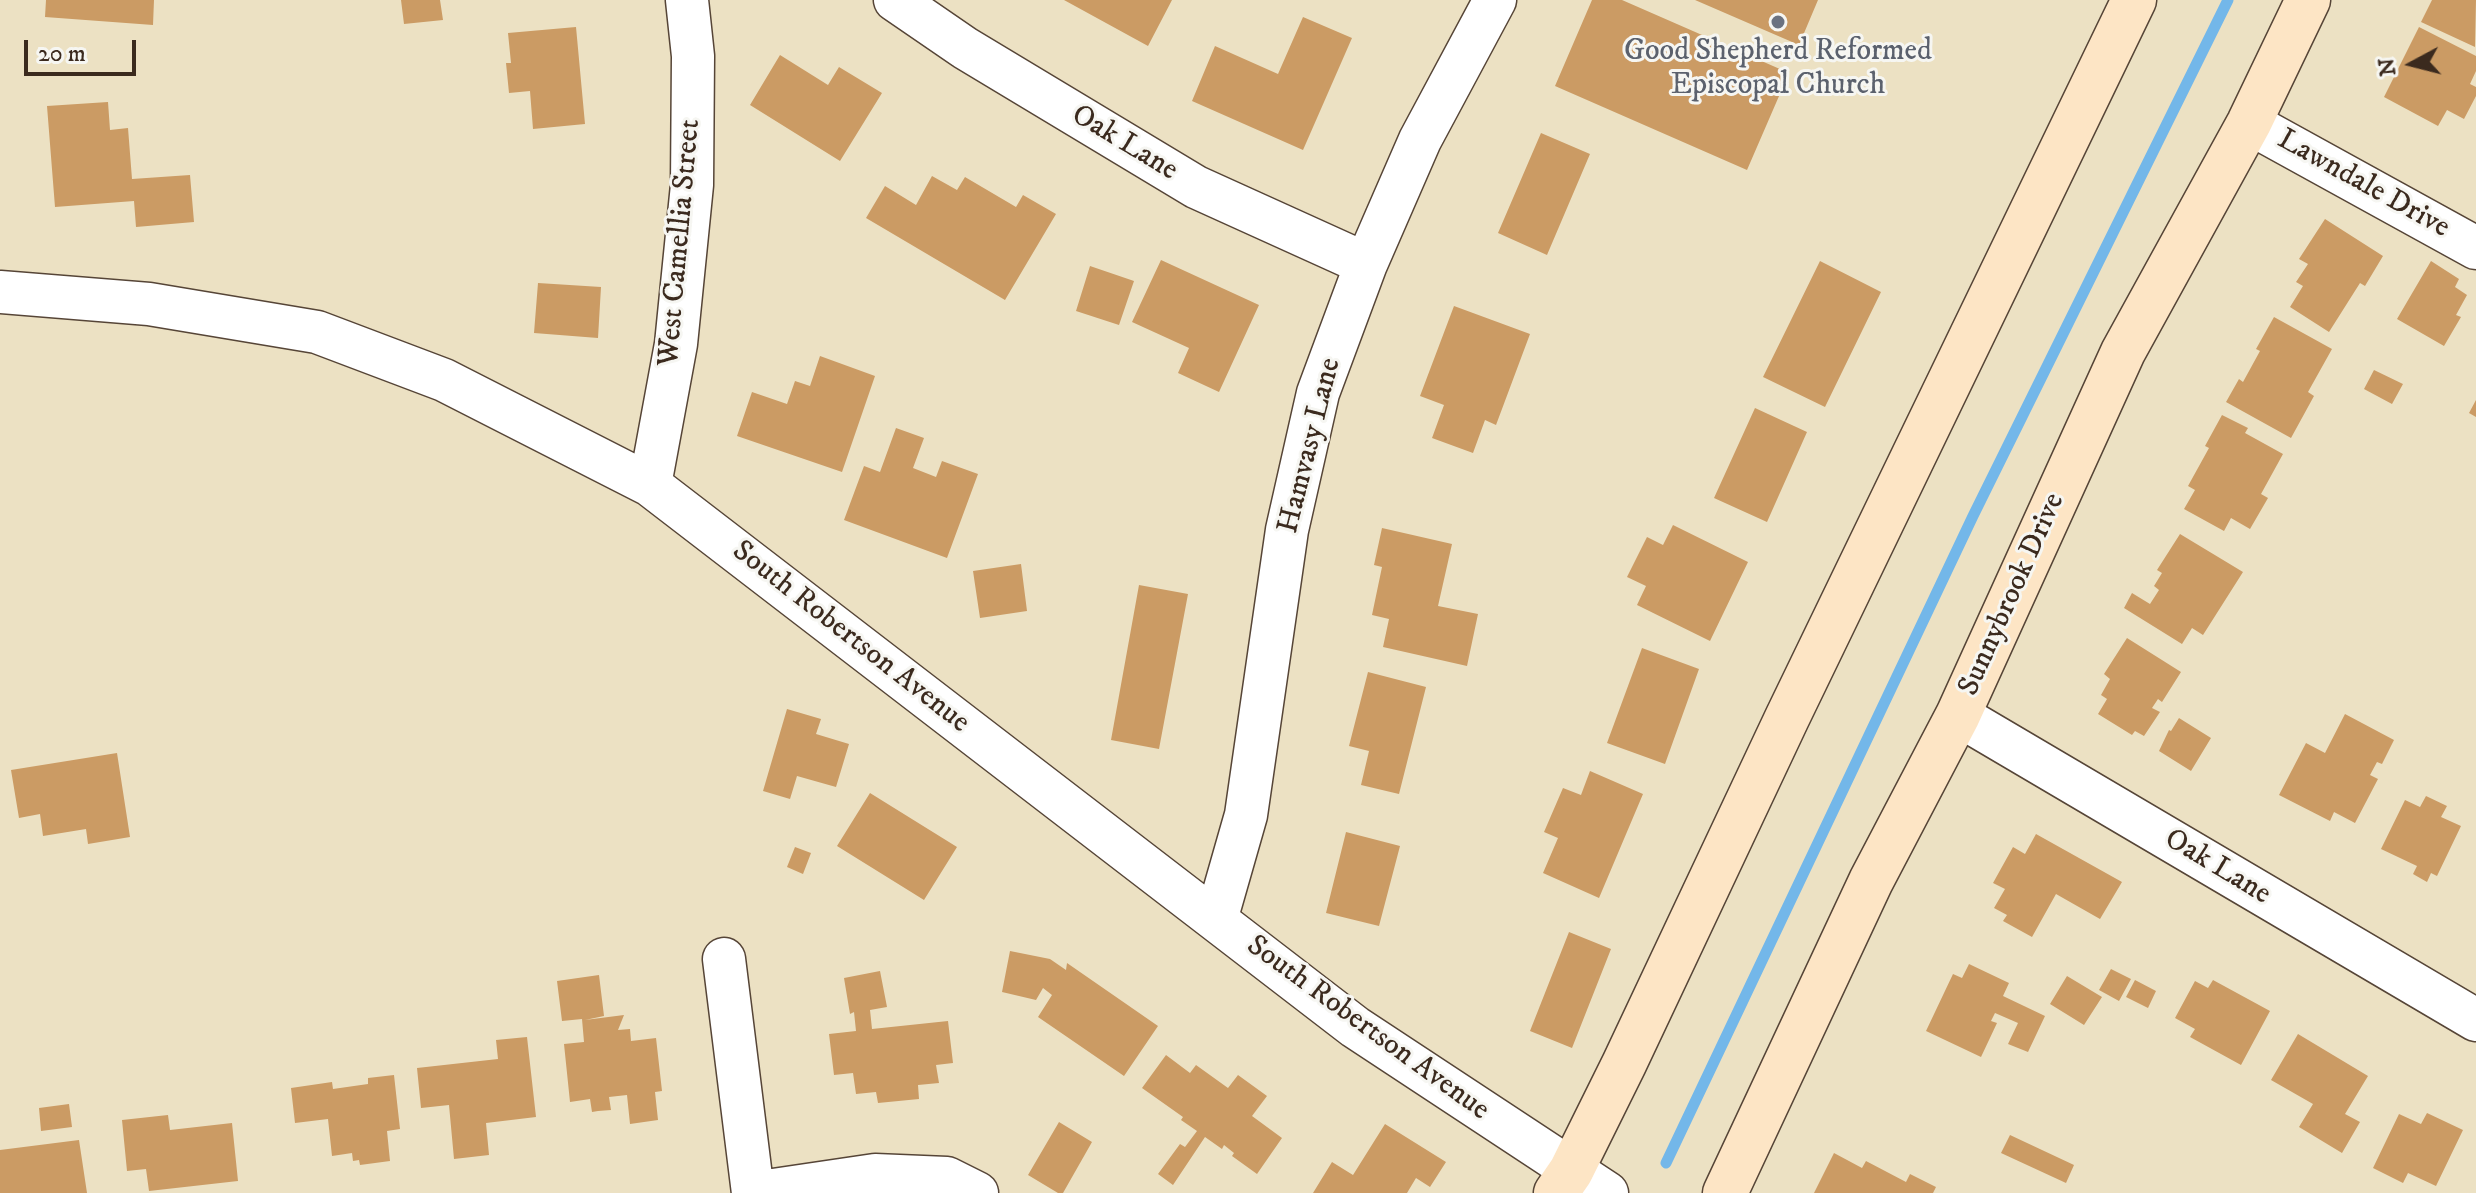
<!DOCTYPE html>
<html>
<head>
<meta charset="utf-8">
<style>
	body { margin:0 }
	#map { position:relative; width:2476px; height:1193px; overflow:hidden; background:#ece1c3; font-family:"IM FELL DW Pica",serif }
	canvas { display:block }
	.north { position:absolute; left:2372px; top:24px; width:80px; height:80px; -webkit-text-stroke:6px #f6f6f2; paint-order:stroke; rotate:263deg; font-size:22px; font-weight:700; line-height:32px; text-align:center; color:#3b2a1e }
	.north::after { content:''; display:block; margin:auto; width:28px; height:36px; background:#3b2a1e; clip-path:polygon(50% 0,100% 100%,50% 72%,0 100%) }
	.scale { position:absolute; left:24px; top:40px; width:112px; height:36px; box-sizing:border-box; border:4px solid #3b2a1e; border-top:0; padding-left:10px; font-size:24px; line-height:28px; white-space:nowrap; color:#3b2a1e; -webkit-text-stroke:6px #f6f6f2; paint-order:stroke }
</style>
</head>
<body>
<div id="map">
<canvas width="2476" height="1193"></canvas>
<div class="north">N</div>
<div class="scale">20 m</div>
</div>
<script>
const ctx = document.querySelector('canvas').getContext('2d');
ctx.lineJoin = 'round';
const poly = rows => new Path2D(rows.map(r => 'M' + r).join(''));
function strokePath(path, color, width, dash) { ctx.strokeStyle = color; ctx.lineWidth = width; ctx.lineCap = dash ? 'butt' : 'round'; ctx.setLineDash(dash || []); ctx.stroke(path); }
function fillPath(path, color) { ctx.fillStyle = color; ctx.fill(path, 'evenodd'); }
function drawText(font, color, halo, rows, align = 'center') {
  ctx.font = font + ' "IM FELL DW Pica",serif'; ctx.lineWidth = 6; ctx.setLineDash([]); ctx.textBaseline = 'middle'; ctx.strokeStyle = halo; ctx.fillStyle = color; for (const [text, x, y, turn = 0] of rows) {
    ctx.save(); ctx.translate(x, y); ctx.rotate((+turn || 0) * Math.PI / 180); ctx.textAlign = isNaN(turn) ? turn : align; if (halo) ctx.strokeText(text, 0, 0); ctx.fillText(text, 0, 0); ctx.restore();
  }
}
const stream = poly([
	[1666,1163,1973,516,2228,0]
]);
const building = poly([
	[46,0,154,0,153,25,45,17],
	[401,0,440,0,443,20,404,24],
	[1064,0,1172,0,1148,46],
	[1592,0,1622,0,1789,73,1747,170,1555,86],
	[1695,0,1818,0,1799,45],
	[2432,0,2476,0,2475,47,2421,22],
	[1303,17,1352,38,1303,150,1192,101,1215,46,1278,74],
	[576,27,585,124,533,129,530,91,509,93,506,63,511,63,508,33],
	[2419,27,2476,56,2476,71,2470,84,2476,87,2476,96,2464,119,2447,110,2438,126,2384,97],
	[780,55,828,85,839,67,882,93,840,161,750,105],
	[108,102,110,130,128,128,132,179,190,175,194,222,136,227,134,201,55,207,47,106],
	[1541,133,1590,154,1547,255,1498,233],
	[932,176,957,190,965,177,1016,207,1023,195,1056,214,1005,300,866,218,885,186,916,205],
	[2325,219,2383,256,2365,286,2360,283,2329,332,2290,307,2303,286,2296,282,2308,264,2299,259],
	[1161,260,1259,305,1219,392,1178,373,1189,348,1132,322],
	[1820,261,1881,292,1825,407,1763,377],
	[2431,261,2459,279,2455,287,2467,295,2456,315,2461,317,2444,346,2397,319],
	[1090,266,1134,281,1119,325,1076,311],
	[538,283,601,287,598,338,534,333],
	[1454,306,1530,334,1496,425,1485,420,1473,453,1432,438,1444,405,1420,396],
	[2274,317,2332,349,2308,392,2314,396,2291,438,2226,402,2239,379,2243,382,2260,351,2256,349],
	[820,356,875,376,842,472,737,436,752,392,787,404,795,381,810,386],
	[2374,370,2403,384,2392,404,2364,389],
	[2476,400,2476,417,2469,413],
	[1755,408,1807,432,1767,522,1714,498],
	[2222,415,2248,428,2245,433,2283,454,2261,494,2268,498,2250,529,2231,518,2224,531,2184,509,2195,490,2188,486,2209,448,2205,446],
	[896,428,924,438,913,468,936,477,942,461,978,474,947,558,844,520,864,466,880,472],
	[1673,525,1748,562,1710,641,1637,605,1646,586,1627,577,1647,537,1663,545],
	[1382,528,1452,544,1438,606,1478,614,1467,666,1383,647,1389,619,1372,615,1382,567,1374,565],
	[2180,534,2243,572,2203,635,2192,628,2182,644,2124,608,2132,593,2150,604,2159,590,2154,586,2162,573,2157,570],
	[1021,564,1027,611,980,618,973,571],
	[1139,585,1188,594,1159,749,1111,740],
	[2127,638,2181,672,2162,702,2158,699,2152,708,2160,712,2144,736,2135,731,2132,735,2098,714,2107,699,2101,695,2110,679,2104,674],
	[1642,648,1699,669,1665,764,1607,743],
	[1368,672,1426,687,1399,794,1361,785,1369,751,1349,746],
	[787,709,821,719,816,734,849,744,836,787,797,776,790,799,763,791],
	[2345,714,2394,740,2382,764,2377,762,2370,775,2378,779,2355,823,2334,812,2330,821,2279,795,2306,743,2325,753],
	[2179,718,2211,738,2191,771,2159,751,2169,730,2171,731],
	[117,753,130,837,88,844,86,829,43,836,40,814,19,818,11,770],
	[1590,771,1643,794,1599,898,1543,873,1558,838,1544,832,1563,788,1581,795],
	[870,793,957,847,924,900,837,846],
	[2426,796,2447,806,2441,817,2461,826,2437,876,2431,873,2427,882,2413,874,2417,866,2381,849,2405,800,2420,807],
	[1346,832,1400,846,1379,926,1326,913],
	[2036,834,2122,882,2100,919,2056,894,2032,937,2003,921,2007,915,1994,908,2005,889,1993,883,2013,847,2025,854],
	[795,847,811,853,803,874,787,867],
	[1569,932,1611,949,1572,1048,1530,1031],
	[1010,951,1050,959,1066,970,1067,963,1158,1026,1124,1076,1038,1017,1052,995,1043,988,1036,1000,1002,992],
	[1969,964,2009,983,2003,996,2045,1016,2028,1052,2008,1044,2018,1023,1995,1013,1991,1021,1997,1023,1981,1057,1926,1031,1953,974,1962,978],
	[2111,969,2131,979,2119,1001,2099,990],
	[880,971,887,1007,870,1010,872,1029,948,1021,953,1063,936,1065,939,1083,918,1085,919,1099,878,1103,876,1092,856,1094,853,1073,834,1075,829,1034,856,1031,854,1012,850,1014,844,978],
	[599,975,604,1016,585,1020,624,1015,618,1030,630,1029,631,1041,656,1038,662,1091,655,1092,658,1120,630,1124,627,1095,609,1097,611,1110,598,1111,592,1112,590,1099,570,1102,564,1044,584,1042,582,1019,562,1021,557,981],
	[2067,976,2102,997,2084,1025,2050,1004],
	[2135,980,2156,991,2148,1008,2126,997],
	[2213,980,2270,1011,2241,1065,2190,1037,2195,1029,2175,1018,2195,981,2208,988],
	[2298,1034,2368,1076,2345,1114,2360,1122,2342,1153,2299,1127,2313,1104,2271,1080],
	[527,1037,536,1117,486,1123,489,1155,454,1159,449,1105,421,1108,417,1068,498,1059,496,1040],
	[1166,1055,1190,1073,1196,1065,1228,1088,1238,1075,1267,1096,1252,1116,1282,1138,1257,1174,1232,1156,1234,1153,1224,1145,1222,1149,1205,1137,1173,1185,1158,1174,1180,1144,1185,1147,1197,1131,1181,1120,1183,1117,1142,1088],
	[394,1075,400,1129,387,1131,390,1161,360,1165,359,1160,353,1161,352,1153,332,1156,328,1119,295,1123,291,1088,332,1082,333,1089,368,1084,368,1078],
	[69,1104,72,1127,41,1131,39,1108],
	[2427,1113,2463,1130,2436,1186,2408,1173,2403,1183,2373,1168,2399,1114,2421,1124],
	[168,1115,170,1130,232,1123,238,1181,149,1191,146,1169,127,1171,122,1120],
	[1059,1122,1092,1142,1063,1193,1058,1193,1028,1175],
	[1385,1124,1446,1162,1430,1187,1416,1178,1407,1193,1313,1193,1332,1162,1353,1175],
	[2010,1135,2074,1165,2066,1183,2001,1153],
	[79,1140,87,1193,0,1193,0,1150],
	[1834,1153,1862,1168,1866,1161,1906,1182,1910,1174,1936,1187,1933,1193,1814,1193]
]);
const street = poly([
	[895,0,965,48,1196,187,1366,264],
	[2249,123,2476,248],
	[0,292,149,304,317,332,444,380,650,485,1355,1027,1607,1193],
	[650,485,676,344,692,185,693,56,687,0],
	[1958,715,2476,1020],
	[1216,920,1246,815,1287,530,1318,393,1366,264,1420,140,1495,0],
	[724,959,753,1193],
	[753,1193,875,1175,947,1178,977,1193]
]);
const secondary = poly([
	[1556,1193,1571,1171,1624,1064,1787,718,2134,0],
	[1725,1193,1871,881,1958,715,2123,352,2249,123,2308,0]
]);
const markers = [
	[1778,22,8,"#6b7280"]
];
const worshipNames = [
	["Good Shepherd Reformed",1778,53],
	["Episcopal Church",1778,87]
];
const streetNames = [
	["Oak Lane",1124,144,31],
	["Lawndale Drive",2363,185,29],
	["West Camellia Street",681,243,-85],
	["Hamvasy Lane",1311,446,-76],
	["Sunnybrook Drive",2013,595,-66],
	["South Robertson Avenue",850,638,38],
	["Oak Lane",2217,868,31],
	["South Robertson Avenue",1367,1029,36]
];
strokePath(stream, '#73b7e9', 11);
fillPath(building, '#cb9b64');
strokePath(street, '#564537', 45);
strokePath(secondary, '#564537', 47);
strokePath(street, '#fff', 42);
strokePath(secondary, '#fde5c5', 44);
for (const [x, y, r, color] of markers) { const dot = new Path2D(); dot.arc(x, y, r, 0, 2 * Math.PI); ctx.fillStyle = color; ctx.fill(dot); strokePath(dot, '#f6f6f2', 3); }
drawText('30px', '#5b616d', '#f6f6f2', worshipNames);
drawText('30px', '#3b2a1e', '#f6f6f2', streetNames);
</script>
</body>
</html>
